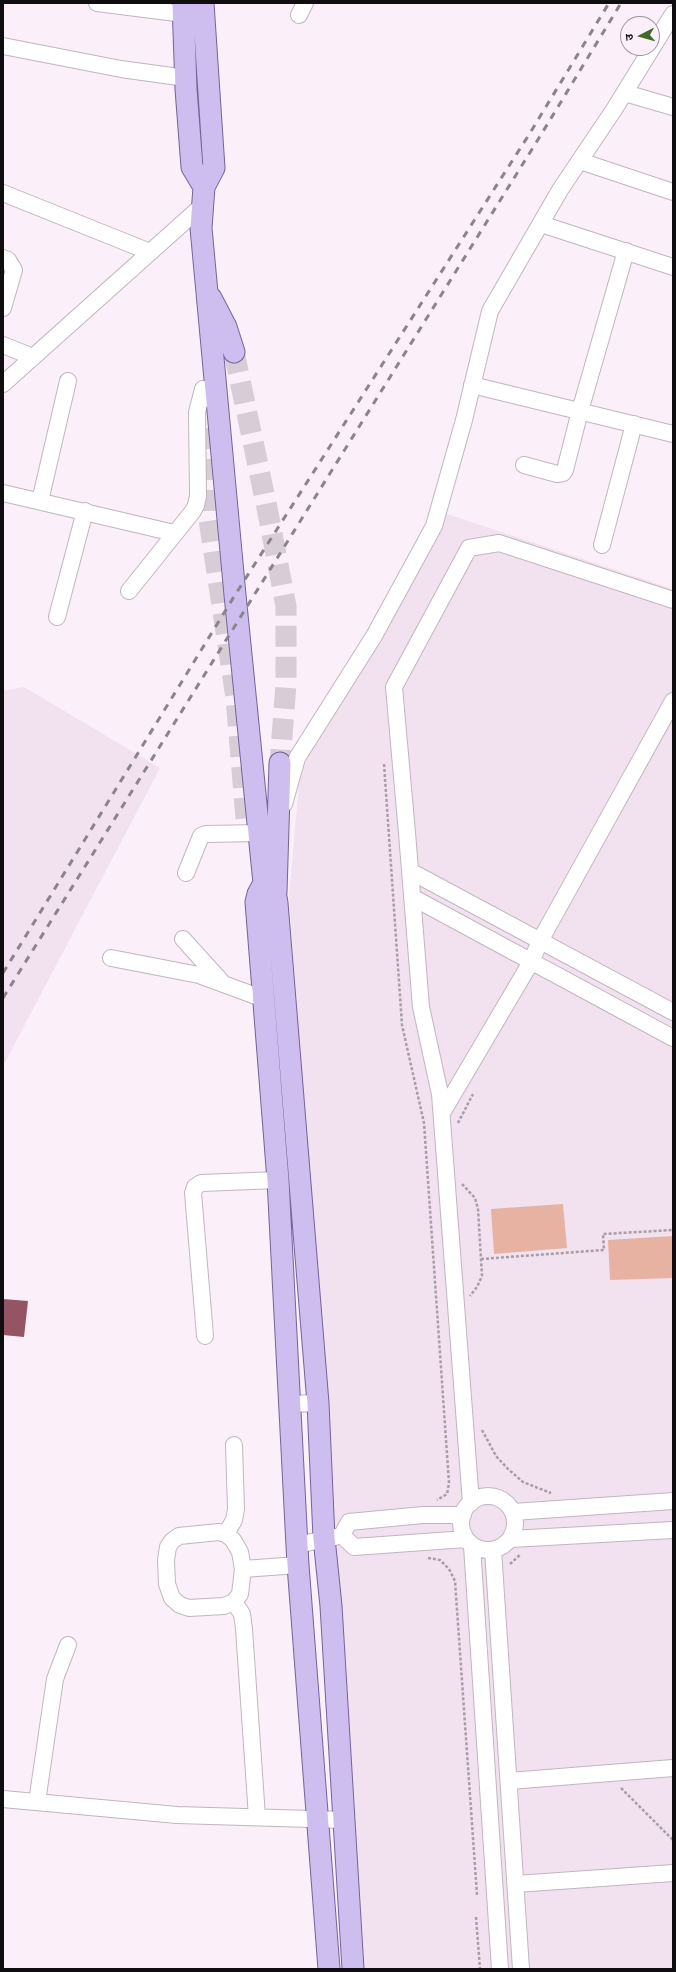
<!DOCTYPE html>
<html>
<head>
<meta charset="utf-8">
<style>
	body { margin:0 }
	#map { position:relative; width:676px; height:1972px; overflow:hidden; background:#fbeff9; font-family:"Titillium Web","Noto Sans Devanagari",sans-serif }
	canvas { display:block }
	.frame { position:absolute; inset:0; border:4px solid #100d10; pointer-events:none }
	.north { position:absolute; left:620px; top:16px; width:40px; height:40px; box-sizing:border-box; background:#fbeff9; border:1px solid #9d959c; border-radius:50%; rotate:264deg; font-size:11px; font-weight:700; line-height:16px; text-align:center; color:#100d10 }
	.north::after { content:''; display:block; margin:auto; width:14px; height:18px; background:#416a26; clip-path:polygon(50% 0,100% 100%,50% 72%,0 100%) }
</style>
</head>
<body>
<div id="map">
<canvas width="676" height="1972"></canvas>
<div class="frame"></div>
<div class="north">उ</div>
</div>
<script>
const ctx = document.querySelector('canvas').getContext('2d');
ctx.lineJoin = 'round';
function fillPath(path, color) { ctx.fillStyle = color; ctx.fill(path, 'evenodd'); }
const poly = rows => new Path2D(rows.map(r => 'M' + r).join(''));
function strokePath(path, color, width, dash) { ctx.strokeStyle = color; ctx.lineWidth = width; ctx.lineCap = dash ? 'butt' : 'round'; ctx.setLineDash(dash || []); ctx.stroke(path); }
const built = poly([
	[435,510,673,589,673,1969,362,1969,289,896,300,773],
	[24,687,160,768,3,1066,3,691]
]);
const green = poly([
	[563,1204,567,1248,494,1254,491,1209],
	[673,1236,673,1278,610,1280,608,1240]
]);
const building = poly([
	[3,1299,28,1301,24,1337,3,1335]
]);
const majorTunnel = poly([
	[234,352,267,508,286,606,286,684,280,763],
	[206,428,208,513,236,698,247,830]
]);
const path = poly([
	[384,764,402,1025,424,1123,449,1483,447,1494,437,1500],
	[458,1123,473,1094],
	[462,1184,475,1198,478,1209,482,1276,477,1287,470,1296],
	[481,1259,604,1250,603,1234,673,1230],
	[482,1430,496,1456,508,1469,523,1482,551,1493],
	[428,1558,440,1560,449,1569,455,1581,477,1895],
	[510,1564,521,1554],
	[621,1788,673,1840],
	[476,1917,480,1969]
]);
const minor = poly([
	[97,3,184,14],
	[299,15,305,3],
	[3,46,121,69,186,78],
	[625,93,673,107],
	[580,161,673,192],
	[3,193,150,252],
	[541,224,673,267],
	[3,258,8,260,14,270,3,308],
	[3,345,33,357],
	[3,384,203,205],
	[472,385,673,434],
	[524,465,557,474,563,473,565,470,580,411,626,251],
	[3,493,174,533],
	[40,501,68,381],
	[602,545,634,424],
	[129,591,193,511,196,505,198,496,197,412,203,389],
	[57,617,85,511],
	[284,804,297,758,374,636,434,526,464,420,490,311,560,190,615,108,673,14],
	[410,871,673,1012],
	[186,873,201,836,206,834,259,833],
	[412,897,673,1038],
	[183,939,221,981],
	[111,958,199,975,264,999],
	[442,1113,531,962,540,941,673,701],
	[205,1336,193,1193,195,1187,201,1183,278,1180],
	[290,1404,318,1403],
	'461 1523a27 27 0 1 1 54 0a27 27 0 1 1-54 0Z',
	[471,1503,440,1094,421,1007,407,833,394,687,469,548,499,543,673,600],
	[513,1512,673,1501],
	[219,1532,226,1534,233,1540,240,1552,243,1569,240,1594,234,1602,224,1606,189,1608,180,1605,172,1598,167,1584,166,1560,168,1547,172,1541,179,1536,219,1532],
	[226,1534,234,1520,236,1509,234,1445],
	[342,1535,349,1522,423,1515,463,1515],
	[342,1535,354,1547,466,1539],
	[511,1539,673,1530],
	[297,1545,335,1537],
	[472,1546,500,1969],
	[493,1550,521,1969],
	[243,1569,298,1565],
	[234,1602,242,1614,244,1629,257,1817],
	[509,1781,673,1768],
	[3,1799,177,1815,344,1820],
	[37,1802,55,1679,68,1645],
	[516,1884,673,1873]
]);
const major = poly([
	[183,3,186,89,192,167,204,187],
	[203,3,214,168,204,187,201,228,235,595,264,883,258,894,256,902,278,1180,298,1565,329,1969],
	[211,298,226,327,234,352],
	[264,883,276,897,277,903,318,1403,324,1538,331,1606,353,1969],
	[276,892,280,763]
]);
const rail = poly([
	[3,973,235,595,530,133,609,3],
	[3,998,539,138,621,3]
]);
fillPath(built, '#f2e1ef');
fillPath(green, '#e8b2a3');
fillPath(building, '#945464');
strokePath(majorTunnel, '#d8cdd6', 21, [21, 10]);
strokePath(minor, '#c0b6bf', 18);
strokePath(major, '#75639a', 23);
strokePath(path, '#a79ea6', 2.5, [3, 2]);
strokePath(minor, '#fff', 16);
strokePath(major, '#cdbeef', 21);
strokePath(rail, '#8c848b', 3, [7, 7]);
</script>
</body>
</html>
